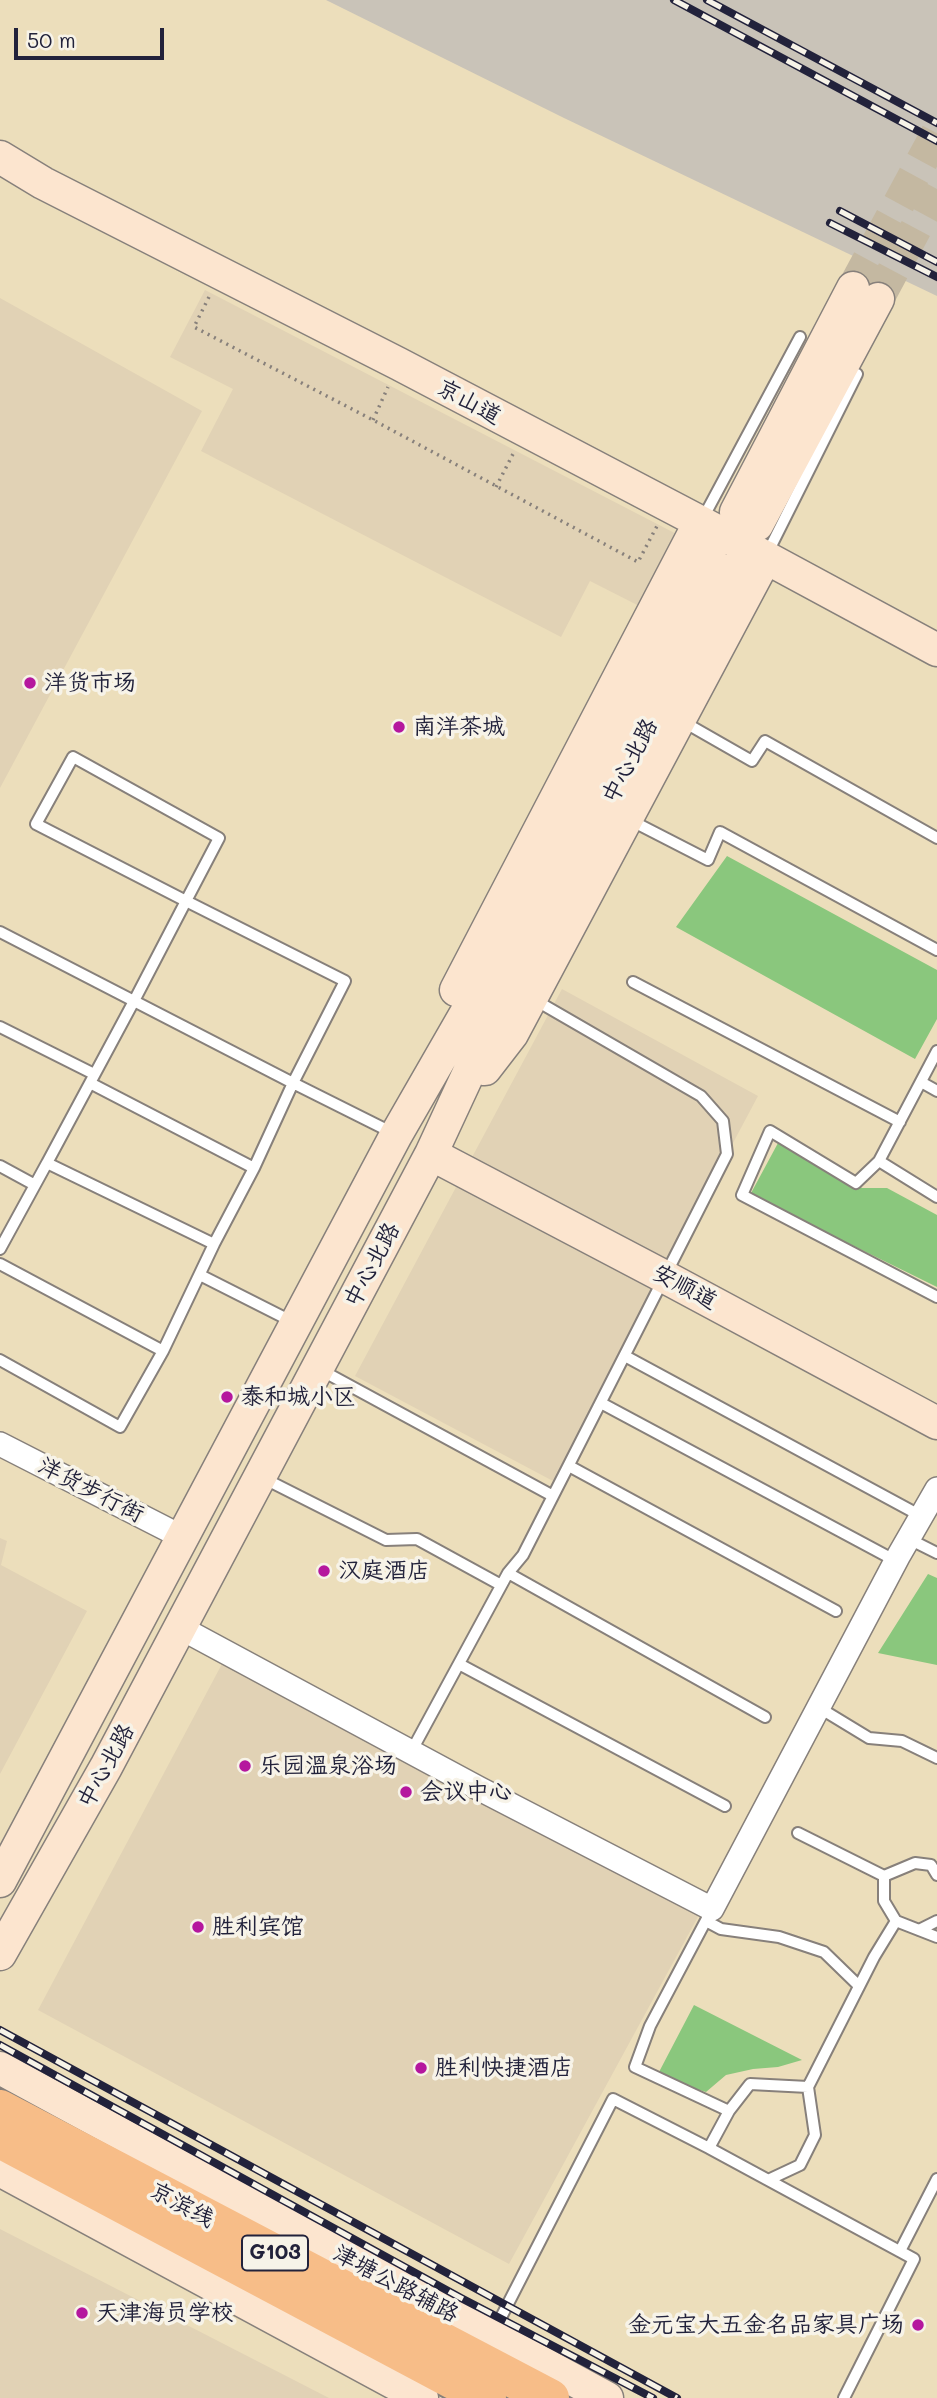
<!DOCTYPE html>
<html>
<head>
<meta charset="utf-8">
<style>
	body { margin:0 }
	#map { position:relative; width:937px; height:2398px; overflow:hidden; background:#ecdebb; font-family:Mali,sans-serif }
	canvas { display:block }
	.scale { position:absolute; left:14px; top:28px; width:150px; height:32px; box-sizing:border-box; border:4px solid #22223b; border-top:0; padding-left:9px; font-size:21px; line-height:24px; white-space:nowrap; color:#22223b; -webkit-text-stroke:5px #f7f3e8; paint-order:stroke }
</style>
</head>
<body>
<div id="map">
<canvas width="937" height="2398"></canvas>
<div class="scale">50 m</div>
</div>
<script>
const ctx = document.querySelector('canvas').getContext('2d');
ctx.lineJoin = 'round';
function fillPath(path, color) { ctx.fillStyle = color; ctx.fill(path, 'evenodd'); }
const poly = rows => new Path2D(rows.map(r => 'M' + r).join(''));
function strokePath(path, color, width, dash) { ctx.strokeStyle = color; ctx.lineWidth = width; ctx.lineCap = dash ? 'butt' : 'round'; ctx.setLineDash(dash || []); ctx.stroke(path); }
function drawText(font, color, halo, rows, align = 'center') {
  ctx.font = font + ' Mali,"LXGW WenKai TC",sans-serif'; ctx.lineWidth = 7; ctx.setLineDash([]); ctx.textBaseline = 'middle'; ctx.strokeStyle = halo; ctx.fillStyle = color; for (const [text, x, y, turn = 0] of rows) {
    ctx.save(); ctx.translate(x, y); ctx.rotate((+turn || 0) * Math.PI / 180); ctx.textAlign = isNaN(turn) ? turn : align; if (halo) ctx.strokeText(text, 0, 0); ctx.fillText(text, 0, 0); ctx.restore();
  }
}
const built = poly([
	[205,290,690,541,653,613,590,581,561,637,201,451,233,389,170,357],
	[0,298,202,411,0,788],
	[562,989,758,1096,553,1481,355,1376],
	[0,1538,7,1541,1,1565,87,1611,0,1774],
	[223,1662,700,1913,509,2264,38,2010],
	[0,2229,329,2398,0,2398]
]);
const industrial = poly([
	[326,0,937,0,937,296,564,118]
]);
const green = poly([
	[727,856,937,970,937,1019,915,1059,676,927],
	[778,1143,862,1188,887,1188,937,1215,937,1287,750,1195],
	[928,1574,937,1578,937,1665,878,1653],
	[694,2005,802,2060,778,2067,753,2069,726,2075,706,2092,683,2085,659,2072]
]);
const secondaryTunnel = poly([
	[853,288,937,133],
	[878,299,937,189]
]);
const path = poly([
	[209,297,194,327,373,420,638,562,657,526],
	[373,420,388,387],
	[496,487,514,452]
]);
const lane = poly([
	[702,520,800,337],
	[767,554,857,374],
	[682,721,752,761,765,741,937,838],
	[630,820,708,860,720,832,937,950],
	[0,932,293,1083,254,1168,214,1244,163,1351,0,1264],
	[633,982,900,1122],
	[0,1027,94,1074],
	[937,1051,879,1161,856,1183,770,1131,742,1195,937,1297],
	[921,1082,937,1091],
	[90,1083,254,1168],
	[879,1161,937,1197],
	[47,1163,134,1001,186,901,219,838,73,757,36,824,186,901,345,981,293,1083,393,1133],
	[0,1166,35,1185],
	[0,1249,47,1163,214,1244],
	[200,1275,293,1322],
	[625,1356,921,1516],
	[0,1360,120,1427,163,1351],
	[319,1369,553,1496],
	[601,1403,896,1561],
	[569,1466,836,1611],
	[261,1477,386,1540,417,1539,501,1585],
	[909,1539,937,1553],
	[508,1573,765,1717],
	[459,1664,725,1806],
	[818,1707,869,1738,902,1741,937,1758],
	[411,1752,508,1573,523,1555,727,1154,723,1121,701,1096,535,1000],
	[798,1833,884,1876,884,1901,896,1921],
	[884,1876,915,1863,931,1865,937,1875],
	[706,1921,721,1929,779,1937,824,1952,859,1986],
	[919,1930,937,1921],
	[729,2111,750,2084,808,2087,874,1957,896,1921,937,1937],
	[709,2148,914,2259,844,2398],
	[768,2180,800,2165,815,2135,808,2087],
	[900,2251,937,2179],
	[493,2333,613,2099,709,2148,729,2111,635,2067,650,2026,712,1909]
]);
const street = poly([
	[0,1444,182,1537],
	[179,1627,478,1788,712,1909,899,1555,937,1489]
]);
const secondary = poly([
	[0,157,43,183,399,364,700,522,937,650],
	[736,512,853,288],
	[757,525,878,299],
	[456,990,700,522],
	[485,1069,512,1034,766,557],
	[431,1154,665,1277,937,1423],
	[0,1881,396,1135,511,935,710,557],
	[0,1954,106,1767,431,1154,490,1027,531,945,731,570],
	[0,2068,607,2398],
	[0,2170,422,2398]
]);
const highway = poly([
	[0,2109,550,2398],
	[0,2139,487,2398]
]);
const rail = poly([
	[674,0,937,141],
	[707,0,937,123],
	[840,211,937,262],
	[830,223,937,277],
	[0,2030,677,2398],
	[0,2045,461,2298,653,2398]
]);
const markers = [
	[30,683,7,"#b5179e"],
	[399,727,7,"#b5179e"],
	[227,1397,7,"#b5179e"],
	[324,1571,7,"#b5179e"],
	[245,1766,7,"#b5179e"],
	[406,1792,7,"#b5179e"],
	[198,1927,7,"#b5179e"],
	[421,2068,7,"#b5179e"],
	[82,2313,7,"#b5179e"],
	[918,2325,7,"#b5179e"]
];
const shields = [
	[275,2253,66]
];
const shieldNames = [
	["G103",275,2253]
];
const streetNames = [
	["京山道",469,402,28],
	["中心北路",630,761,-62],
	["中心北路",372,1265,-62],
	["安顺道",685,1287,28],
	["洋货步行街",91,1490,27],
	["中心北路",106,1766,-61],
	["京滨线",182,2205,28],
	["津塘公路辅路",396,2284,28]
];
const poiNames = [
	["洋货市场",44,683],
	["南洋茶城",413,727],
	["泰和城小区",241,1397],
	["汉庭酒店",338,1571],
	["乐园温泉浴场",259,1766],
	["会议中心",420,1792],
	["胜利宾馆",212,1927],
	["胜利快捷酒店",435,2068],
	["天津海员学校",96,2313],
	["金元宝大五金名品家具广场",904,2325,"right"]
];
fillPath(built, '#e1d2b5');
fillPath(industrial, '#c9c3b8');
fillPath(green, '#8ac77d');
strokePath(secondaryTunnel, '#c4b8a1', 32, [32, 16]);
strokePath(lane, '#87807b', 14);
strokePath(street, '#87807b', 26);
strokePath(secondary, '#87807b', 35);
strokePath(highway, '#87807b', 42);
strokePath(path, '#87807b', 3.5, [2, 5]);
strokePath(lane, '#fff', 10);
strokePath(street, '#fff', 23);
strokePath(secondary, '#fce5cf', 32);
strokePath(highway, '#f7bd88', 38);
strokePath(rail, '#22223b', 8);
strokePath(rail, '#f7f3e8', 5, [16]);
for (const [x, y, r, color] of markers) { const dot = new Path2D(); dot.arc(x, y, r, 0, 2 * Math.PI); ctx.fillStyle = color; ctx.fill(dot); strokePath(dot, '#f7f3e8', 2.5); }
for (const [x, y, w] of shields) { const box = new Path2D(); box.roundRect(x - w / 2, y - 17.5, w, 35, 5); ctx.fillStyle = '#f7f3e8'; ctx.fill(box); strokePath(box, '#22223b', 2); }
drawText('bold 21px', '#22223b', null, shieldNames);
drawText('23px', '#22223b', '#f7f3e8', streetNames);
drawText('23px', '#22223b', '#f7f3e8', poiNames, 'left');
</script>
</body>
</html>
